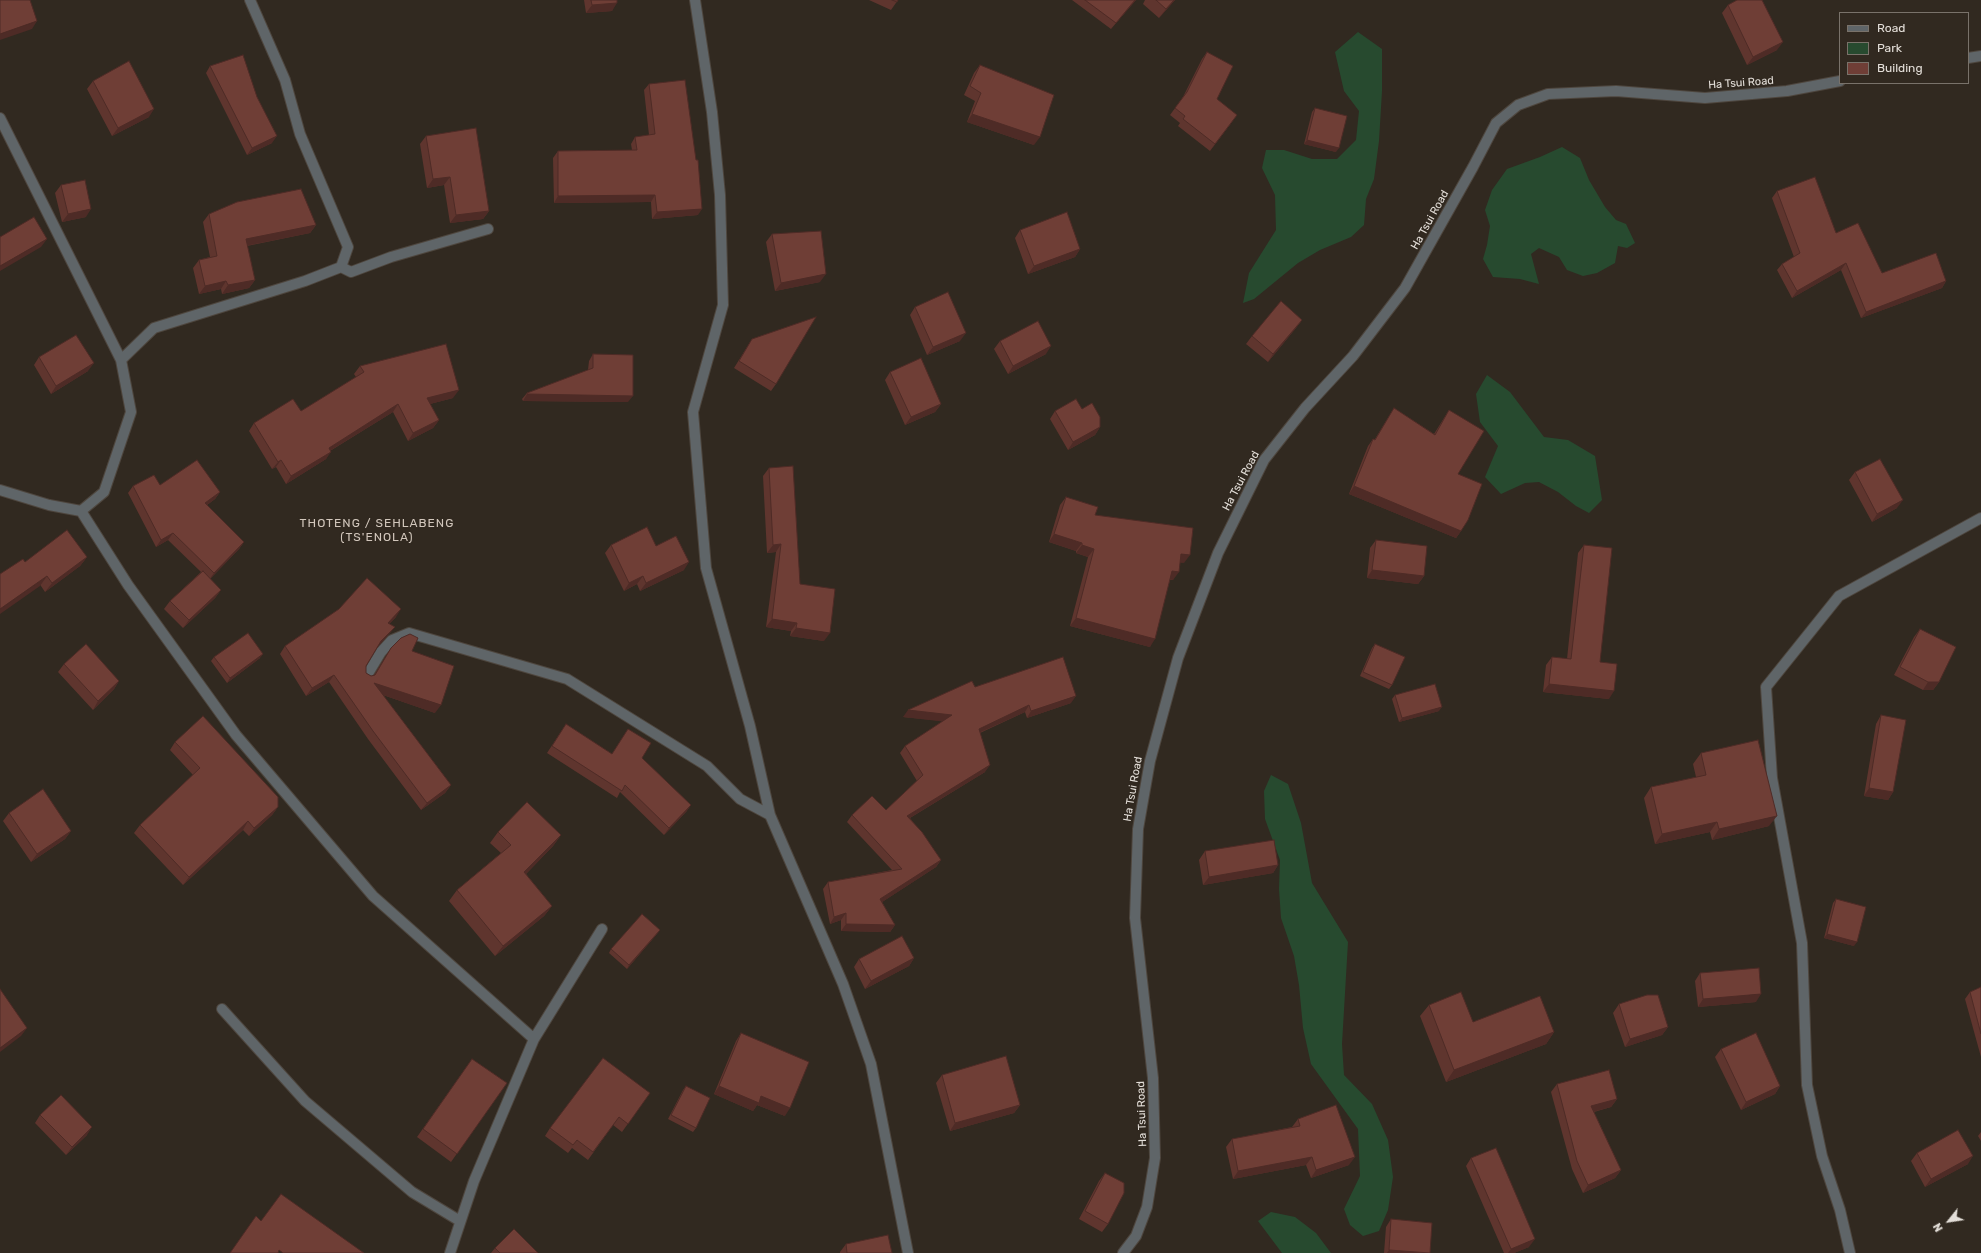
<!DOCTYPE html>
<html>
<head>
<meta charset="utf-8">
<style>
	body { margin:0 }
	#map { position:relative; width:1981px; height:1253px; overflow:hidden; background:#312920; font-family:Rubik,sans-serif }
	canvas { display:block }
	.legend { position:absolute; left:1839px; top:12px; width:130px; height:72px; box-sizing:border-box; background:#312920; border:1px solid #79726a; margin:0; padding:5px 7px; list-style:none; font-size:12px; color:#e4dfd9 }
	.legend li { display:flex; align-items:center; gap:8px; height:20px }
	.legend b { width:20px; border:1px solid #79726a }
	.north { position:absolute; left:1929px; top:1201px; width:40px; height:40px; -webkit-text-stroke:3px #312920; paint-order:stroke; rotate:240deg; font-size:11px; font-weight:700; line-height:16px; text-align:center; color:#e4dfd9 }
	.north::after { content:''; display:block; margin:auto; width:14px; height:18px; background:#e4dfd9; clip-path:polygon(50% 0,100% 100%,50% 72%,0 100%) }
</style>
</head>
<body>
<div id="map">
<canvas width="1981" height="1253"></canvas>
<ul class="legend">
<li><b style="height:5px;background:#5f6568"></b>Road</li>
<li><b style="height:11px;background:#274a2f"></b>Park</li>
<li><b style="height:11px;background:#6f3e36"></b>Building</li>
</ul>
<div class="north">N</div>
</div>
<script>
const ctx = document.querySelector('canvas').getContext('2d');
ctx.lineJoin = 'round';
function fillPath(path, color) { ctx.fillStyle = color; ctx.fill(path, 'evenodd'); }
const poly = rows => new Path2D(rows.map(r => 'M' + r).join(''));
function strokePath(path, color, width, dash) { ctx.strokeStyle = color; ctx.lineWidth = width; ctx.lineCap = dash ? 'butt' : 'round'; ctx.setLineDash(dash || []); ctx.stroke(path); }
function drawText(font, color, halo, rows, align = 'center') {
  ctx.font = font + ' Rubik,sans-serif'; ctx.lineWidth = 3; ctx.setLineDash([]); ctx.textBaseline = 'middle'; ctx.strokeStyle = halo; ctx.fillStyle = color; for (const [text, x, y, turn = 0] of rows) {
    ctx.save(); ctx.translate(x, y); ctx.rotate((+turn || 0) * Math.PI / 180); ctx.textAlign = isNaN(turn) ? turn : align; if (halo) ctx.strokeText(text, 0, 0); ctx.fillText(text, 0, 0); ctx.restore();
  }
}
const green = poly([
	[1358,32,1382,49,1382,91,1379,141,1374,179,1366,199,1364,225,1351,237,1320,250,1298,263,1254,299,1243,303,1249,273,1276,230,1275,195,1262,168,1266,150,1284,150,1312,159,1337,159,1356,140,1359,111,1344,91,1335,52],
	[1562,147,1580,158,1589,180,1605,207,1616,220,1626,224,1635,243,1627,248,1618,246,1615,263,1597,273,1583,276,1567,270,1559,257,1539,248,1531,254,1539,284,1520,279,1493,277,1483,259,1487,245,1490,226,1485,210,1492,190,1507,169,1540,157],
	[1487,375,1510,392,1544,437,1568,440,1595,456,1602,500,1589,513,1576,506,1558,492,1539,482,1525,483,1501,494,1485,477,1498,446,1480,422,1476,394],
	[1271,775,1288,784,1301,823,1312,883,1348,942,1342,1044,1344,1075,1372,1104,1388,1140,1393,1177,1388,1210,1379,1231,1363,1236,1350,1225,1344,1209,1360,1176,1358,1129,1311,1064,1303,1028,1299,985,1294,956,1281,918,1279,889,1280,860,1265,819,1264,791],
	[1271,1212,1295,1217,1316,1233,1331,1253,1282,1253,1258,1221]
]);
const minor = poly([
	[250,0,285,80,300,134,348,247,341,267],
	[695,0,712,112,720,195,723,305,693,412,706,568,750,726,770,815,843,984,871,1064,908,1253],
	[0,118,121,360,131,412,104,492,81,511],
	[121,360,154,328,305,281,341,267,351,272,391,257,488,229],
	[0,490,49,505,81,511,128,585,236,735,373,896,534,1039,474,1181,450,1253],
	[366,677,381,652,392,640,409,633,567,679,707,766,740,799,770,815],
	[222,1009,305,1101,412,1192,460,1221],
	[534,1039,602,929],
	[1850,1253,1840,1210,1822,1156,1807,1085,1802,943,1772,778,1766,687,1839,596,1981,518]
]);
const tertiary = poly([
	[1968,58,1981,56],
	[1123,1253,1136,1236,1147,1207,1155,1158,1153,1078,1135,918,1138,829,1150,761,1178,658,1218,553,1264,460,1305,408,1353,356,1405,288,1473,167,1496,123,1518,105,1548,94,1616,91,1705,98,1787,91,1840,81]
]);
const wall = poly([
	[584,0,617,0,612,11,586,13],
	[869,0,898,0,891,10],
	[1072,0,1136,0,1111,29],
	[1145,0,1175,0,1159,18,1143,4],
	[1728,5,1777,50,1747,65,1722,13],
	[1207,52,1217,99,1232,122,1210,151,1178,126,1180,123,1170,115,1183,97,1202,59],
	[980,65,1034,145,967,122,975,101,964,95,974,73],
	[210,66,272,143,247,155,206,73],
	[93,81,149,117,112,136,87,89],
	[649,84,698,215,652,219,651,202,554,203,553,158,558,151,632,150,631,144,635,137,649,135,644,90],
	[1315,108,1336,152,1304,144,1312,112],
	[426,136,489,211,483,219,450,223,444,185,427,188,420,144],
	[61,185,86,217,62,222,55,193],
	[1777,191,1836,233,1882,273,1946,281,1942,288,1861,318,1841,270,1792,298,1777,270,1782,264,1794,257,1772,198],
	[209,214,316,225,310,233,247,246,255,280,249,288,222,294,221,289,199,294,193,268,199,260,210,257,203,222],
	[1020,230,1080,249,1075,257,1028,274,1015,238],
	[772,234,820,282,775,291,766,242],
	[915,307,960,341,927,355,910,315],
	[1302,320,1296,328,1268,362,1246,344,1252,336],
	[752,339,776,384,771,391,734,368],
	[1000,341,1046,354,1008,374,994,349],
	[593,354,628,402,523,401,522,399,527,393,588,370,589,361],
	[39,357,88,371,51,394,34,365],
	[360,366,453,398,430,404,439,420,433,428,408,441,393,412,330,451,326,459,286,484,276,467,272,469,249,431,254,423,301,411,356,377,354,374],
	[890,372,941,404,935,412,905,425,885,380],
	[1394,408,1434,434,1449,410,1458,474,1461,531,1456,538,1349,494,1368,446,1373,439,1375,439],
	[1055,411,1100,427,1095,435,1068,450,1050,419],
	[769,468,800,584,824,641,790,636,791,631,766,627,776,552,767,553,763,476],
	[1855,472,1897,508,1872,522,1849,480],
	[160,485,220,492,215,499,207,505,244,542,239,549,210,579,221,590,215,598,183,628,164,609,170,601,201,572,168,540,156,547,128,493,133,486],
	[1066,497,1095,515,1184,563,1180,562,1173,580,1170,580,1150,647,1070,626,1088,557,1076,553,1076,551,1049,542,1060,505],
	[1376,540,1424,576,1418,584,1367,578,1370,548],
	[611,545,656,546,684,570,640,591,637,584,624,591,605,553],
	[1584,545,1600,662,1609,699,1543,692,1546,665,1552,657,1567,659,1578,553],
	[87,557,80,566,45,592,25,562],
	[396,617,389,624,395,627,389,634,378,646,366,666,366,673,371,676,374,675,391,648,412,651,435,713,383,695,451,785,445,793,421,810,368,739,329,682,306,696,280,654,285,646],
	[1920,629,1939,682,1933,690,1923,690,1894,675,1914,637],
	[1375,644,1392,685,1389,689,1360,676,1372,648],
	[214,657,260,658,227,683,211,661],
	[64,664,119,681,114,689,93,710,58,672],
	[975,687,1071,703,1027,718,1025,712,980,733,985,772,910,818,941,860,936,867,882,902,895,925,890,932,841,931,841,920,830,924,823,889,828,882,892,870,847,822,852,815,886,810,917,781,900,753,905,746,943,721,903,717],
	[1395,695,1439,711,1399,722,1392,699],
	[1881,715,1893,792,1888,800,1864,796,1876,724],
	[566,724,612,754,628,729,642,758,691,805,686,812,664,835,620,792,617,798,547,753],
	[175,742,278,807,272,815,249,836,243,830,183,885,134,833,140,825,193,775,170,750],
	[1701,753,1769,826,1712,840,1710,832,1655,844,1644,798,1651,787,1696,777,1693,764],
	[9,813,71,831,65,839,31,862,3,821],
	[498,832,561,835,553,846,526,874,552,906,544,916,495,956,449,901,457,890,501,853,490,843],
	[1205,851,1278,865,1273,873,1203,885,1199,860],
	[1836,899,1854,946,1824,938,1833,903],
	[657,934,627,969,609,953,611,949],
	[914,958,909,966,865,989,854,967,859,959],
	[1700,973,1756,1002,1698,1007,1695,981],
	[1981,987,1981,1057,1965,999,1970,992],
	[1619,1004,1668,1027,1662,1035,1625,1047,1613,1013],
	[1429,1005,1473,1022,1554,1032,1546,1044,1446,1082,1420,1016],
	[741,1033,785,1116,757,1105,753,1111,714,1094,736,1041],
	[1721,1049,1780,1086,1775,1094,1741,1110,1715,1057],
	[472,1059,507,1083,451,1162,417,1137],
	[942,1075,1020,1105,1014,1113,950,1131,936,1083],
	[1557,1084,1617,1099,1611,1107,1594,1112,1621,1170,1615,1178,1583,1193,1572,1169,1551,1092],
	[686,1086,696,1128,693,1132,668,1119,683,1090],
	[650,1093,622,1132,613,1125,588,1160,572,1148,568,1153,545,1136,550,1128],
	[40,1115,87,1135,66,1155,35,1123],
	[1298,1119,1349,1165,1311,1178,1306,1165,1233,1179,1226,1147,1232,1139,1292,1127],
	[1981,1132,1981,1141,1978,1136],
	[1917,1153,1968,1164,1925,1187,1911,1161],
	[1471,1158,1529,1247,1514,1253,1504,1253,1466,1166],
	[1105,1173,1108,1224,1102,1232,1079,1219,1099,1181],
	[1391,1219,1430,1253,1384,1253,1386,1227],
	[846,1244,892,1253,840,1253,840,1252],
	[495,1248,538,1253,491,1253]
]);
const shadedWall = poly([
	[1135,0,1136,0,1111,29,1116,23],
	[1174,0,1175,0,1159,18,1166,9],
	[617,3,612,11,586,13,592,5],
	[37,21,32,29,0,40,0,34],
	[1783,42,1777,50,1747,65,1753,57],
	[154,109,149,117,112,136,118,128],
	[972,114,1040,137,1034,145,967,122],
	[1237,115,1232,122,1210,151,1215,144],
	[277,136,272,143,247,155,252,148],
	[1307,140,1339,148,1336,152,1304,144],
	[450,177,444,185,427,188,433,179],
	[655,195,651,202,554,203,558,196],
	[91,209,86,217,62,222,68,214],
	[702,209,698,215,652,219,657,212],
	[489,211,483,219,450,223,456,215],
	[316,225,310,233,240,247,246,239],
	[47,239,41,247,0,271,0,266],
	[1080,249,1075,257,1028,274,1034,266],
	[1846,263,1841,270,1792,298,1797,291],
	[826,274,820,282,775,291,781,283],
	[255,280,249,288,222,294,228,285],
	[226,281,221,289,199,294,205,286],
	[1946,281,1942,288,1861,318,1866,312],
	[1302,320,1296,328,1268,362,1273,354],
	[966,333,960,341,927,355,933,347],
	[1051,346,1046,354,1008,374,1013,366],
	[94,363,88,371,51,394,56,386],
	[459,390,453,398,422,406,427,398],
	[527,394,633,396,628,402,523,401],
	[398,404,393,412,323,455,329,448],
	[941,404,935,412,905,425,911,417],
	[439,420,433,428,408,441,413,433],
	[1100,427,1095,435,1068,450,1073,442],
	[331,452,326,459,286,484,291,476],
	[281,460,276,467,272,469,278,462],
	[1354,486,1461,531,1456,538,1349,494],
	[220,492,215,499,200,510,205,503],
	[1903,500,1897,508,1872,522,1877,514],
	[173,533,168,540,156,547,161,540],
	[1054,534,1082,543,1076,551,1049,542],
	[244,542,239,549,209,580,214,573],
	[781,544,776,552,767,553,773,545],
	[1082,545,1094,549,1088,557,1076,553],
	[1181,554,1190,555,1184,563,1175,562],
	[87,557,80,566,45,592,52,583],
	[689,562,684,570,640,591,646,583],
	[1372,570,1424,576,1418,584,1367,578],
	[1172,571,1179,572,1173,580,1167,579],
	[47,576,40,586,0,614,0,609],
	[643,576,637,584,624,591,629,583],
	[221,590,215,598,183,628,189,620],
	[401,609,396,617,383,631,388,623],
	[1076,618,1155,639,1150,647,1070,626],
	[772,619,797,623,791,631,766,627],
	[395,627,389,634,376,649,381,641],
	[796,628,830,633,824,641,790,636],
	[263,654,260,658,227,683,230,678],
	[334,675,329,682,306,696,312,688],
	[119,681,114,689,93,710,98,701],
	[1928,682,1939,682,1933,690,1923,690],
	[374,683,441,705,435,713,369,690],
	[1549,684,1614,691,1609,699,1543,692],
	[1076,696,1071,703,1027,718,1031,711],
	[1029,705,1025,712,974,735,979,729],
	[1442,707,1439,711,1399,722,1402,718],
	[908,710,952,715,947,722,903,717],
	[990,765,985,772,903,822,907,816],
	[451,785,445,793,421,810,427,803],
	[1869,788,1893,792,1888,800,1864,796],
	[691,805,686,812,664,835,669,828],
	[278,807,272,815,249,836,254,828],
	[1777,816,1769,826,1712,840,1719,829],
	[248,821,243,830,183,885,189,877],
	[1717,822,1710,832,1655,844,1662,834],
	[71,831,65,839,31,862,37,854],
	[561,835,553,846,517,883,524,872],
	[941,860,936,867,876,906,880,899],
	[1278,865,1273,873,1203,885,1209,877],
	[552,906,544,916,495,956,503,946],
	[846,913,841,920,830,924,834,917],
	[846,924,895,925,890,932,841,931],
	[660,930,657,934,627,969,629,965],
	[1827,934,1857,942,1854,946,1824,938],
	[914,958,909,966,865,989,871,981],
	[1761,994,1756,1002,1698,1007,1703,999],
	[1668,1027,1662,1035,1625,1047,1630,1039],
	[27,1028,21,1036,0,1052,0,1048],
	[1554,1032,1546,1044,1446,1082,1454,1070],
	[719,1086,761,1096,790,1108,785,1116,757,1105,753,1111,714,1094],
	[1780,1086,1775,1094,1741,1110,1746,1102],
	[1617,1099,1611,1107,1585,1114,1591,1106],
	[1020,1105,1014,1113,950,1131,955,1123],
	[92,1127,87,1135,66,1155,72,1147],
	[1973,1156,1968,1164,1925,1187,1931,1179],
	[1312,1157,1306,1165,1233,1179,1238,1171],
	[1355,1157,1349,1165,1311,1178,1316,1170],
	[1621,1170,1615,1178,1583,1193,1588,1185],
	[1535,1239,1529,1247,1514,1253,1508,1253,1511,1249],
	[1389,1250,1426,1253,1387,1253]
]);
const building = poly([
	[0,0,30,0,37,21,0,34,0,0],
	[591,0,617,0,617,3,592,5,591,0],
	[892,0,898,0,897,2,892,0],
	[1085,0,1135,0,1116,23,1085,0],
	[1156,0,1174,0,1166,9,1156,0],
	[1737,0,1762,0,1783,42,1753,57,1728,5,1737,0],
	[1207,52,1233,66,1217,99,1237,115,1215,144,1183,119,1185,116,1175,108,1187,92,1207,52],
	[243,55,257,97,277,136,252,148,210,66,243,55],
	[129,61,154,109,118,128,93,81,129,61],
	[980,65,1054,95,1040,137,972,114,981,93,970,86,980,65],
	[685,80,696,160,698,160,702,209,657,212,655,195,558,196,558,151,637,150,635,137,655,134,649,84,685,80],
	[1315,108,1347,116,1339,148,1307,140,1315,108],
	[476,128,489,211,456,215,450,177,433,179,426,136,476,128],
	[1815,177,1836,233,1858,223,1882,273,1936,253,1946,281,1866,312,1846,263,1797,291,1782,264,1800,253,1777,191,1815,177],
	[85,180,91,209,68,214,61,185,85,180],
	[301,189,316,225,246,239,255,280,228,285,226,281,205,286,199,260,217,256,209,214,237,202,301,189],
	[1067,212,1080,249,1034,266,1020,230,1067,212],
	[34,217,47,239,0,266,0,237,34,217],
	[821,231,826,274,781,283,772,234,821,231],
	[948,292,966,333,933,347,915,307,948,292],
	[1281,301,1302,320,1273,354,1252,336,1281,301],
	[816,317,776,384,739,361,752,339,816,317],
	[1038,321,1051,346,1013,366,1000,341,1038,321],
	[76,335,94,363,56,386,39,357,76,335],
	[446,344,459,390,427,398,439,420,413,433,398,404,329,448,331,452,291,476,281,460,278,462,254,423,293,399,301,411,364,372,360,366,446,344],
	[593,354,633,355,633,396,527,394,527,393,593,368,593,354],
	[921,358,941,404,911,417,890,372,921,358],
	[1076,399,1082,409,1092,403,1100,417,1100,427,1073,442,1055,411,1076,399],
	[1394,408,1435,435,1449,410,1484,431,1458,474,1482,484,1468,520,1461,531,1354,486,1373,439,1375,440,1394,408],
	[1880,459,1903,500,1877,514,1855,472,1880,459],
	[197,460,220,492,205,503,244,542,214,573,173,533,161,540,133,486,154,475,160,485,197,460],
	[793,466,800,584,835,589,830,633,796,628,797,623,772,619,781,544,773,545,769,468,793,466],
	[1066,497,1098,507,1095,515,1193,528,1190,555,1181,554,1179,572,1172,571,1155,639,1076,618,1094,549,1082,545,1082,543,1054,534,1066,497],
	[647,527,656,546,676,536,689,562,646,583,643,576,629,583,611,545,647,527],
	[67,530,87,557,52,583,47,576,0,609,0,574,23,559,25,562,67,530],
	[1376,540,1427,546,1424,576,1372,570,1376,540],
	[1584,545,1612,548,1600,662,1617,664,1614,691,1549,684,1552,657,1571,659,1584,545],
	[203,571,221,590,189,620,170,601,203,571],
	[367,578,401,609,388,623,395,627,381,641,366,666,366,673,371,676,375,675,391,648,401,638,410,634,418,638,412,651,454,666,441,705,374,683,451,785,427,803,373,731,334,675,312,688,285,646,339,609,367,578],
	[1920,629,1956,647,1939,682,1928,682,1900,667,1920,629],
	[248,633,263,654,230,678,214,657,248,633],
	[86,644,119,681,98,701,64,664,86,644],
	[1375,644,1405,657,1392,685,1363,672,1375,644],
	[1063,657,1076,696,1031,711,1029,705,979,729,990,765,907,816,922,832,941,860,880,899,895,925,846,924,846,913,834,917,828,882,902,869,852,815,872,796,886,810,923,775,905,746,952,715,908,710,972,681,975,687,1063,657],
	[1435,684,1442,707,1402,718,1395,695,1435,684],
	[1881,715,1906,720,1893,792,1869,788,1881,715],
	[203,716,278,797,278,807,254,828,248,821,189,877,140,825,200,768,175,742,203,716],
	[566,724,612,754,628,729,651,743,642,758,691,805,669,828,625,785,622,791,552,746,566,724],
	[1758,740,1777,816,1719,829,1717,822,1662,834,1651,787,1706,775,1701,753,1758,740],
	[43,789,71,831,37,854,9,813,43,789],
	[527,802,561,835,524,872,552,906,503,946,457,890,511,845,498,832,527,802],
	[1274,840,1278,865,1209,877,1205,851,1274,840],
	[1836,899,1866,907,1857,942,1827,934,1836,899],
	[642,914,660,930,629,965,611,949,642,914],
	[902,936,914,958,871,981,859,959,902,936],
	[1759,968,1761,994,1703,999,1700,973,1759,968],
	[1981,987,1981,1034,1970,992,1981,987],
	[0,989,27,1028,0,1048,0,989],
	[1461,992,1473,1022,1540,996,1554,1032,1454,1070,1429,1005,1461,992],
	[1647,995,1658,995,1668,1027,1630,1039,1619,1004,1647,995],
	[741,1033,809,1062,790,1108,761,1096,759,1103,719,1086,741,1033],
	[1756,1033,1780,1086,1746,1102,1721,1049,1756,1033],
	[1006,1056,1020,1105,955,1123,942,1075,1006,1056],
	[603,1058,650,1093,628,1124,619,1117,593,1152,577,1140,573,1145,550,1128,603,1058],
	[472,1059,507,1083,457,1154,423,1129,472,1059],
	[1609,1070,1617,1099,1591,1106,1621,1170,1588,1185,1577,1161,1557,1084,1609,1070],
	[686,1086,710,1098,696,1128,671,1115,686,1086],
	[61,1095,92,1127,72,1147,40,1115,61,1095],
	[1336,1105,1355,1157,1316,1170,1312,1157,1238,1171,1232,1139,1300,1126,1298,1119,1336,1105],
	[1958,1130,1973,1156,1931,1179,1917,1153,1958,1130],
	[1496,1148,1535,1239,1511,1249,1471,1158,1496,1148],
	[1105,1173,1124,1183,1124,1193,1108,1224,1085,1211,1105,1173],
	[281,1194,364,1253,283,1253,279,1250,278,1253,230,1253,256,1216,261,1221,281,1194],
	[1391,1219,1432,1223,1430,1253,1389,1250,1391,1219],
	[514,1229,538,1253,500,1253,495,1248,514,1229],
	[888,1235,892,1253,847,1253,846,1244,888,1235]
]);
const streetNames = [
	["Ha Tsui Road",1741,83,-4],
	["Ha Tsui Road",1430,220,-61],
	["Ha Tsui Road",1241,481,-62],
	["Ha Tsui Road",1133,789,-80],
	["Ha Tsui Road",1142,1114,-92]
];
const neighbourhoodNames = [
	["THOTENG / SEHLABENG",377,524],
	["(TS'ENOLA)",377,538]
];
fillPath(green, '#274a2f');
strokePath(minor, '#4e463e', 12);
strokePath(tertiary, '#4e463e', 12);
strokePath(minor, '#5f6568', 10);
strokePath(tertiary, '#5f6568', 10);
fillPath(wall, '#5f352e');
fillPath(shadedWall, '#4e2b26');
fillPath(building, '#6f3e36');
strokePath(building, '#4e2b26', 1);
drawText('11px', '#e4dfd9', '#312920', streetNames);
ctx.letterSpacing = '1px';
drawText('12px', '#d2c7bc', '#312920', neighbourhoodNames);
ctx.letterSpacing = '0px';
</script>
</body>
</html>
